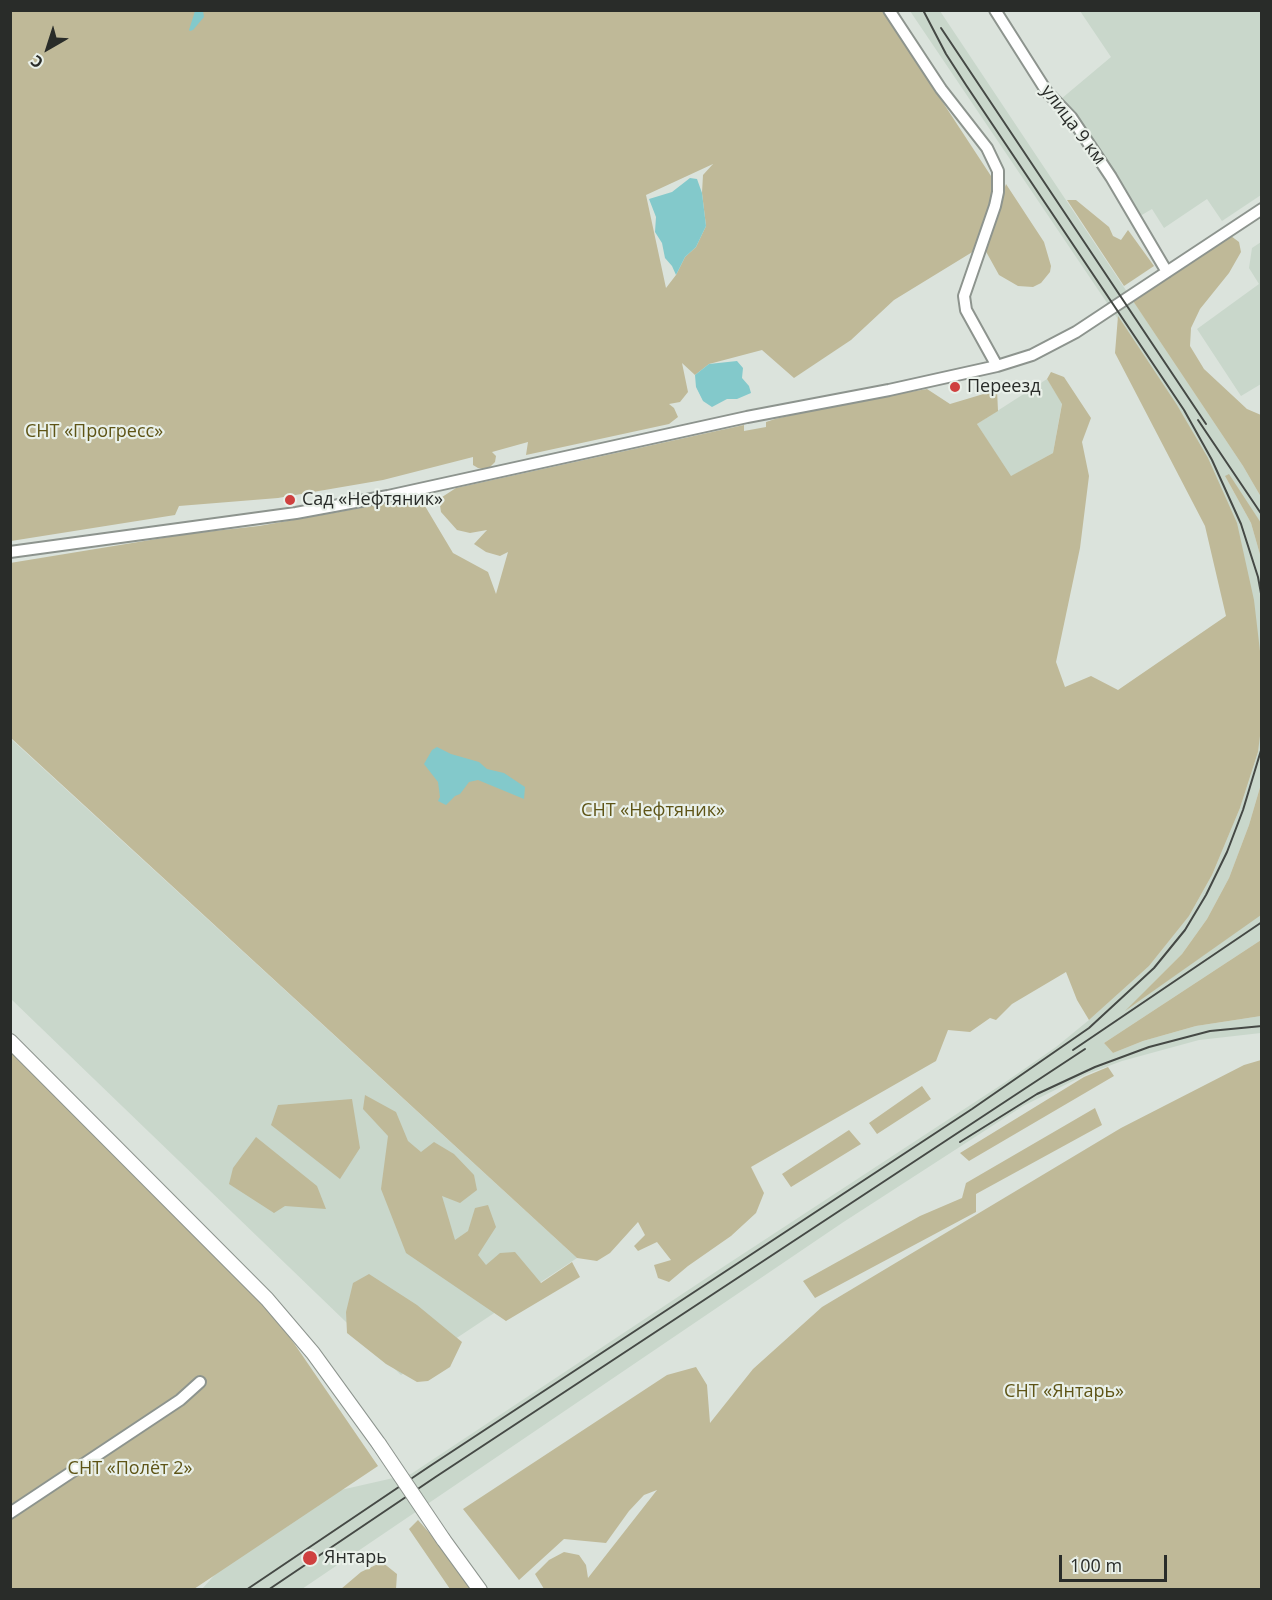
<!DOCTYPE html>
<html>
<head>
<meta charset="utf-8">
<style>
	body { margin:0 }
	#map { position:relative; width:1272px; height:1600px; overflow:hidden; background:#dbe3dc; font-family:"Open Sans",sans-serif }
	canvas { display:block }
	.frame { position:absolute; inset:0; border:12px solid #292c29; pointer-events:none }
	.north { position:absolute; left:18px; top:18px; width:60px; height:60px; -webkit-text-stroke:4px #e9f0e9; paint-order:stroke; rotate:219deg; font-size:16px; font-weight:700; line-height:24px; text-align:center; color:#292c29 }
	.north::after { content:''; display:block; margin:auto; width:21px; height:27px; background:#292c29; clip-path:polygon(50% 0,100% 100%,50% 72%,0 100%) }
	.scale { position:absolute; left:1059px; top:1555px; width:108px; height:27px; box-sizing:border-box; border:3px solid #292c29; border-top:0; padding-left:8px; font-size:18px; line-height:21px; white-space:nowrap; color:#292c29; -webkit-text-stroke:4px #e9f0e9; paint-order:stroke }
</style>
</head>
<body>
<div id="map">
<canvas width="1272" height="1600"></canvas>
<div class="frame"></div>
<div class="north">С</div>
<div class="scale">100 m</div>
</div>
<script>
const ctx = document.querySelector('canvas').getContext('2d');
ctx.lineJoin = 'round';
function fillPath(path, color) { ctx.fillStyle = color; ctx.fill(path, 'evenodd'); }
const poly = rows => new Path2D(rows.map(r => 'M' + r).join(''));
function strokePath(path, color, width, dash) { ctx.strokeStyle = color; ctx.lineWidth = width; ctx.lineCap = dash ? 'butt' : 'round'; ctx.setLineDash(dash || []); ctx.stroke(path); }
function drawText(font, color, halo, rows, align = 'center') {
  ctx.font = font + ' "Open Sans",sans-serif'; ctx.lineWidth = 4.5; ctx.setLineDash([]); ctx.textBaseline = 'middle'; ctx.strokeStyle = halo; ctx.fillStyle = color; for (const [text, x, y, turn = 0] of rows) {
    ctx.save(); ctx.translate(x, y); ctx.rotate((+turn || 0) * Math.PI / 180); ctx.textAlign = isNaN(turn) ? turn : align; if (halo) ctx.strokeText(text, 0, 0); ctx.fillText(text, 0, 0); ctx.restore();
  }
}
const built = poly([
	[910,11,940,11,1243,466,1261,497,1261,523,1225,476,1251,523,1261,558,1261,692,1260,651,1214,475,1184,417],
	[1080,11,1261,11,1261,195,1222,221,1207,199,1164,228,1152,209,1140,216,1080,119,1061,99,1111,57],
	[1261,242,1261,384,1241,396,1197,329,1259,284,1249,268,1252,248],
	[1047,379,1062,403,1053,453,1010,477,977,424],
	[1261,720,1261,784,1249,825,1229,878,1207,919,1182,954,1129,1008,1261,914,1261,940,1104,1043,1113,1053,1143,1041,1196,1026,1261,1016,1261,1033,1199,1040,1122,1061,1087,1074,1023,1106,842,1223,302,1589,201,1590,279,1504,411,1474,723,1267,1004,1083,1056,1047,1089,1020,1149,966,1189,916,1212,875,1240,808,1258,752],
	[10,738,577,1258,401,1375,11,999]
]);
const green = poly([
	[10,11,883,11,991,176,991,201,974,251,894,300,851,340,794,378,762,350,709,364,695,375,682,363,688,392,680,402,669,404,674,408,678,417,669,424,526,455,528,442,492,452,496,456,495,462,487,470,478,468,473,465,473,457,383,480,278,498,179,506,175,515,11,541],
	[713,164,703,175,702,193,706,226,696,247,685,257,676,275,666,288,646,195],
	[1006,184,1044,242,1051,266,1050,272,1041,283,1033,287,1018,286,999,275,984,248],
	[1067,200,1076,200,1109,227,1113,236,1121,240,1128,230,1154,266,1124,286],
	[1231,236,1239,242,1241,252,1229,273,1200,309,1191,328,1190,346,1204,369,1247,409,1261,415,1261,497,1243,466,1133,301],
	[1118,316,1177,405,1208,458,1237,523,1254,600,1260,651,1261,692,1262,720,1258,752,1240,808,1212,875,1189,916,1149,966,1089,1020,1077,1000,1066,972,1012,1004,996,1020,990,1018,970,1032,948,1030,936,1061,751,1167,764,1193,756,1213,731,1236,688,1266,669,1282,658,1278,654,1265,671,1260,657,1242,638,1251,634,1246,645,1235,638,1222,610,1253,597,1261,577,1258,11,738,10,563,187,534,259,526,412,499,422,501,453,553,488,572,496,594,508,552,500,556,486,552,474,544,487,530,470,533,457,530,441,512,439,499,456,488,744,425,744,431,766,427,766,422,775,419,830,406,927,389,950,404,997,390,998,411,977,424,1011,476,1053,453,1062,404,1047,379,1051,372,1064,377,1091,418,1082,442,1089,476,1080,548,1056,662,1065,687,1091,676,1118,690,1226,616,1205,526,1115,353],
	[1229,474,1261,523,1261,558,1251,523,1225,476],
	[1261,784,1261,915,1125,1011,1182,954,1207,919,1229,878,1249,825],
	[1261,940,1261,1016,1196,1026,1143,1041,1113,1053,1104,1043],
	[10,1050,276,1317,378,1466,194,1589,11,1589],
	[1261,1060,1261,1589,544,1589,535,1574,549,1560,564,1552,579,1555,586,1565,588,1578,657,1490,644,1495,629,1511,606,1543,564,1539,519,1580,463,1509,667,1375,696,1367,707,1385,710,1423,753,1369,822,1307,1121,1128,1244,1065],
	[1108,1067,1114,1076,969,1161,960,1153,1084,1077],
	[922,1086,931,1099,877,1134,869,1123],
	[365,1095,396,1112,408,1141,421,1152,434,1142,454,1154,474,1175,477,1190,460,1203,442,1196,455,1240,468,1231,475,1208,488,1205,496,1227,478,1255,486,1265,500,1253,515,1252,541,1283,572,1262,580,1277,506,1321,406,1253,381,1189,388,1136,363,1109],
	[352,1099,360,1148,340,1179,271,1125,278,1105],
	[1095,1108,1102,1125,976,1194,976,1212,815,1298,803,1281,920,1216,962,1198,966,1183],
	[849,1130,861,1144,791,1187,782,1174],
	[256,1137,317,1186,326,1209,285,1206,274,1213,229,1184,233,1168],
	[369,1274,417,1305,462,1342,450,1367,428,1381,417,1382,386,1364,347,1333,346,1312,353,1283],
	[418,1520,479,1589,450,1589,409,1529],
	[382,1562,397,1574,396,1589,341,1589,361,1572]
]);
const water = poly([
	[195,11,203,11,204,17,193,30,190,31,189,30],
	[690,178,697,179,702,193,706,226,696,247,685,257,676,275,672,266,665,258,662,243,655,232,656,217,649,199,672,192],
	[737,361,743,368,742,378,749,386,751,393,737,399,727,399,712,407,703,401,696,387,695,375,709,364],
	[437,747,451,754,479,762,487,769,504,773,525,787,524,799,478,780,469,782,460,794,455,796,446,805,438,801,440,797,438,782,424,764,432,750]
]);
const minor = poly([
	[889,10,941,89,987,148,998,171,998,192,995,206,964,296,966,310,997,366],
	[995,10,1047,92,1071,117,1111,177,1167,272],
	[10,552,296,513,388,496,747,417,889,390,997,366,1032,355,1076,332,1262,209],
	[10,1513,180,1400,200,1382]
]);
const major = poly([
	[10,1041,267,1299,313,1353,379,1444],
	[443,1539,480,1590]
]);
const rail = poly([
	[923,10,946,54,966,85,1184,410,1212,460,1241,524,1258,577,1262,599],
	[941,28,1206,424],
	[1198,420,1262,515],
	[1073,1050,1262,922],
	[960,1142,1037,1094,1095,1067,1149,1047,1210,1031,1262,1026],
	[246,1590,430,1466,972,1109,1089,1028,1154,968,1185,930,1206,895,1227,852,1243,810,1262,747],
	[268,1590,437,1476,1085,1049]
]);
const majorBridge = poly([
	[379,1444,443,1539]
]);
const markers = [
	[955,387,6,"#cf403f"],
	[290,500,6,"#cf403f"],
	[310,1558,8,"#cf403f"]
];
const streetNames = [
	["улица 9 км",1073,125,53]
];
const poiNames = [
	["Переезд",967,387],
	["Сад «Нефтяник»",302,500],
	["Янтарь",324,1558]
];
const parkNames = [
	["СНТ «Прогресс»",94,432],
	["СНТ «Нефтяник»",653,811],
	["СНТ «Янтарь»",1064,1392],
	["СНТ «Полёт 2»",130,1469]
];
fillPath(built, '#c9d7cb');
fillPath(green, '#bfb998');
fillPath(water, '#83c9cb');
strokePath(minor, '#8d948e', 14);
strokePath(major, '#8d948e', 16);
strokePath(minor, '#fff', 10);
strokePath(major, '#fff', 14);
strokePath(rail, '#454945', 2);
strokePath(majorBridge, '#8d948e', 16, []);
strokePath(majorBridge, '#fff', 14);
for (const [x, y, r, color] of markers) { const dot = new Path2D(); dot.arc(x, y, r, 0, 2 * Math.PI); ctx.fillStyle = color; ctx.fill(dot); strokePath(dot, '#e9f0e9', 2); }
drawText('18px', '#292c29', '#e9f0e9', streetNames);
drawText('18px', '#292c29', '#e9f0e9', poiNames, 'left');
drawText('18px', '#5e5416', '#e9f0e9', parkNames);
</script>
</body>
</html>
